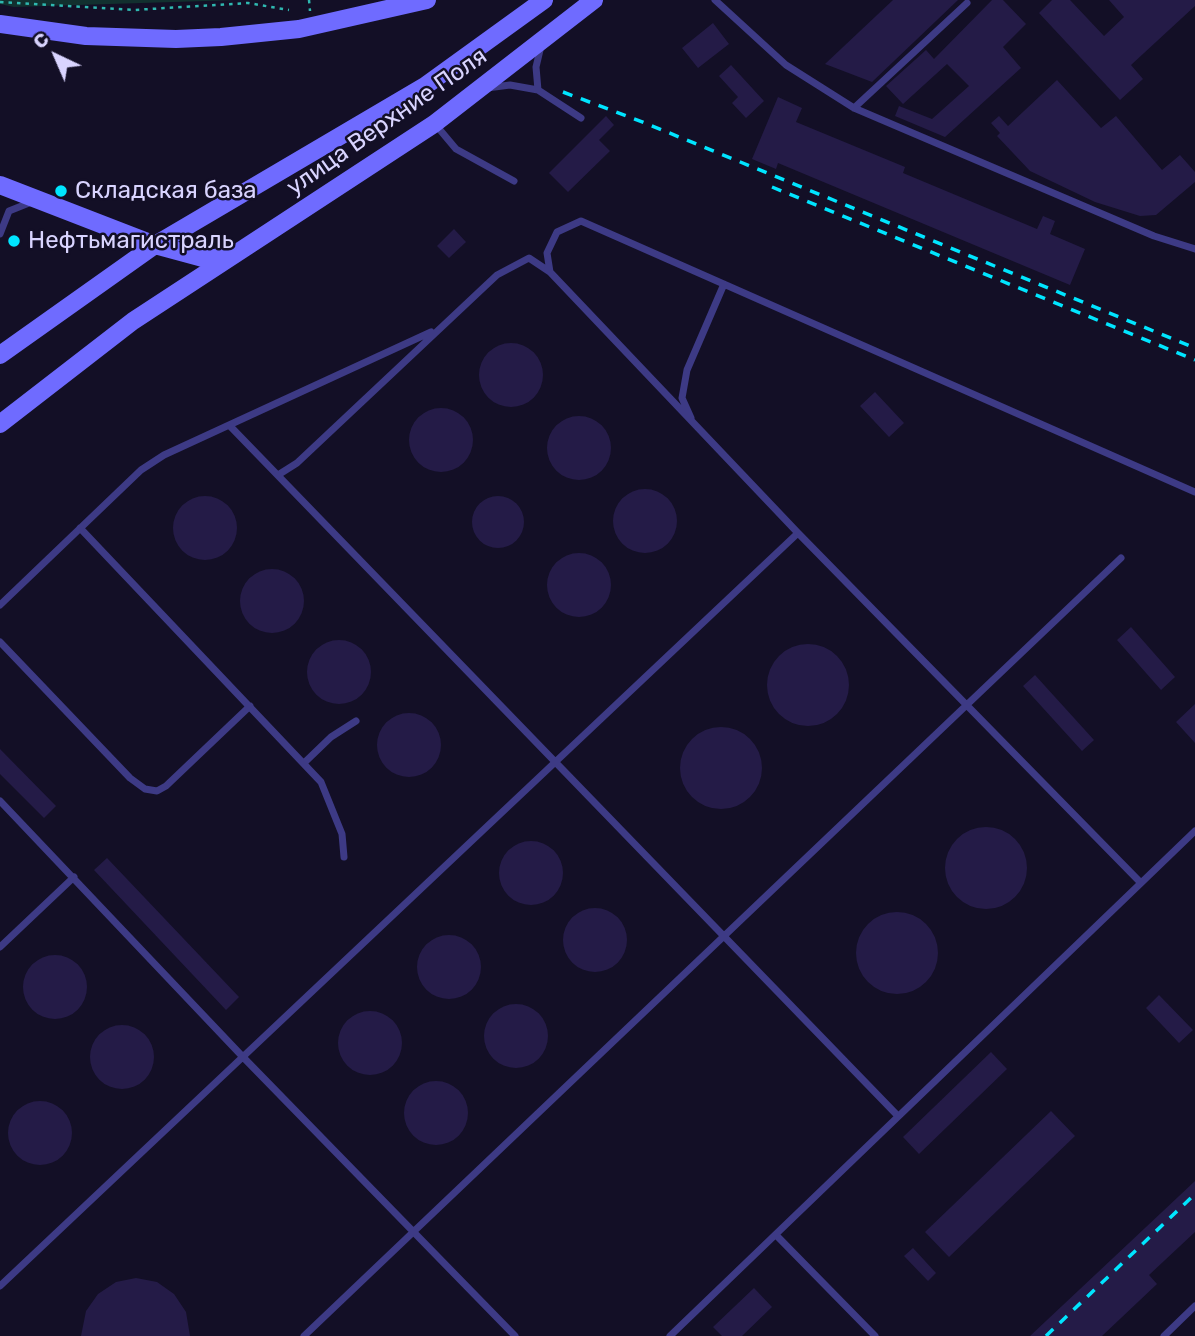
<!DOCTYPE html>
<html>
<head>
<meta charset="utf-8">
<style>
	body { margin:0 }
	#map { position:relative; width:1195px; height:1336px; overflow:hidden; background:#130f26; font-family:Rubik,sans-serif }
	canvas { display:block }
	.north { position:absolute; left:21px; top:21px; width:70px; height:70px; -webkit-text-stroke:5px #130f26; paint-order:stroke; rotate:316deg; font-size:19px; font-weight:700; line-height:28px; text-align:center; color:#d9d4ff }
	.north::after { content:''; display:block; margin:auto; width:24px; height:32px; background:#d9d4ff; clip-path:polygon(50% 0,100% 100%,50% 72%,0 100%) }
</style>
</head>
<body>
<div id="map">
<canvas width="1195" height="1336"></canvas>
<div class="north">С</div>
</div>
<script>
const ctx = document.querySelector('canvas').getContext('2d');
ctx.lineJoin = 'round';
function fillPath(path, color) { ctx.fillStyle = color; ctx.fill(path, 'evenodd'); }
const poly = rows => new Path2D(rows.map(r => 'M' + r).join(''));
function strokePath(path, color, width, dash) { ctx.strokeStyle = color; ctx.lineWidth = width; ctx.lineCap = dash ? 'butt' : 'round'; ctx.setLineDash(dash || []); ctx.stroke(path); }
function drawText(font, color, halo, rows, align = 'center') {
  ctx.font = font + ' Rubik,sans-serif'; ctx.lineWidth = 5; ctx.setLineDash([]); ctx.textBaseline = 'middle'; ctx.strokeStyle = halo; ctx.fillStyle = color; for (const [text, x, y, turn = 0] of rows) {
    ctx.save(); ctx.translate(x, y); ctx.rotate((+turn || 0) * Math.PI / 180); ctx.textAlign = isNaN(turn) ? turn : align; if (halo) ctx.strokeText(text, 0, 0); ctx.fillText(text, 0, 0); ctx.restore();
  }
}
const green = poly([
	[0,0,238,0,14,7,0,4]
]);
const building = poly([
	[893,0,958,0,872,82,825,64],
	[992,0,1003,0,1026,24,1003,47,1021,68,945,137,895,116,899,106,932,119,969,86,947,64,903,104,886,86,926,50,934,59],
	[1052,0,1070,0,1104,36,1124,17,1109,0,1195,0,1195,6,1131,65,1143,79,1120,100,1039,13],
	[713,23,729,44,698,68,682,48],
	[731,65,764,101,746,118,732,103,738,97,719,76],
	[1057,80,1101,128,1116,116,1162,170,1180,155,1195,172,1195,182,1156,215,1140,216,1095,202,1030,171,997,136,1000,133,991,123,999,116,1008,126],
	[778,97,802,108,796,122,905,167,903,173,1037,229,1043,216,1055,221,1050,234,1085,249,1070,285,778,163,776,169,752,159],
	[606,116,614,125,599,140,610,151,568,192,549,173],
	[454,229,466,242,449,258,437,246],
	'479 375a32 32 0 1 1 64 0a32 32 0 1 1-64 0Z',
	[875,392,904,423,889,437,860,406],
	'409 440a32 32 0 1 1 64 0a32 32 0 1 1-64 0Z',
	'547 448a32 32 0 1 1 64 0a32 32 0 1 1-64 0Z',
	'613 521a32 32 0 1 1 64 0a32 32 0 1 1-64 0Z',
	'173 528a32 32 0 1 1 64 0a32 32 0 1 1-64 0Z',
	'472 522a26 26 0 1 1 52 0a26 26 0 1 1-52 0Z',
	'547 585a32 32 0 1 1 64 0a32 32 0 1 1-64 0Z',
	'240 601a32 32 0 1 1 64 0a32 32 0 1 1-64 0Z',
	[1131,627,1175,677,1161,690,1117,640],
	'307 672a32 32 0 1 1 64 0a32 32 0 1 1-64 0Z',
	'767 685a41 41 0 1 1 82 0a41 41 0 1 1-82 0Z',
	[1035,675,1094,740,1082,751,1023,686],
	[1195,704,1195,743,1176,722],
	'377 745a32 32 0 1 1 64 0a32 32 0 1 1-64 0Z',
	'680 768a41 41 0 1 1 82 0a41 41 0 1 1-82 0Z',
	[0,749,56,806,44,818,0,774],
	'945 868a41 41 0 1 1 82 0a41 41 0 1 1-82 0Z',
	'499 873a32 32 0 1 1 64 0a32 32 0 1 1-64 0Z',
	[107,858,239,997,226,1010,94,870],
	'563 940a32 32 0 1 1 64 0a32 32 0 1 1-64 0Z',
	'856 953a41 41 0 1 1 82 0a41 41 0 1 1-82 0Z',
	'417 967a32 32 0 1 1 64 0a32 32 0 1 1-64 0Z',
	'23 987a32 32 0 1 1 64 0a32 32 0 1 1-64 0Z',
	[1159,995,1193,1030,1179,1043,1146,1008],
	'484 1036a32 32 0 1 1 64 0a32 32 0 1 1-64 0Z',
	'338 1043a32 32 0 1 1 64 0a32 32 0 1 1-64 0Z',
	'90 1057a32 32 0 1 1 64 0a32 32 0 1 1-64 0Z',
	[991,1052,1007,1069,919,1154,903,1137],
	'404 1113a32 32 0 1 1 64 0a32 32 0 1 1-64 0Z',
	'8 1133a32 32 0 1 1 64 0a32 32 0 1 1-64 0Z',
	[1051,1111,1075,1136,949,1257,925,1232],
	[1195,1181,1195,1232,1149,1275,1157,1284,1102,1336,1030,1336],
	[913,1248,936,1273,928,1281,904,1256],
	[136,1278,157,1282,174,1294,186,1312,190,1336,81,1336,86,1311,98,1294,116,1282],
	[754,1288,772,1307,742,1336,722,1336,713,1327]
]);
const path = poly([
	[309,0,310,11],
	[0,2,134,10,248,3,289,10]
]);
const lane = poly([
	[715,0,786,65,854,108,1154,236,1195,249],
	[487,88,510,85,538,90,581,118],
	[538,90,536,67,541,46],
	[854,108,967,3],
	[435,124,456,149,514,181],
	[0,234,9,211,34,201],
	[550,272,547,253,557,232,581,221,1195,492],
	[691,418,682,398,687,370,724,284],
	[230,426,897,1115],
	[278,475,297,463,497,275,529,258,550,272,798,533,1141,883,670,1336],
	[80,528,321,782,342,834,344,857],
	[0,605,141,470,164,455,431,332],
	[0,642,130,778,145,789,157,791,166,786,250,706],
	[304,763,331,737,356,721],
	[0,801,242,1056,515,1336],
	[1141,883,1195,831],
	[0,947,74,877],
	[777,1236,875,1336],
	[0,1286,798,533],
	[304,1336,1121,558],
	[1164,1336,1195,1306]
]);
const secondary = poly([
	[0,24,86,36,176,39,221,37,299,29,427,0],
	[0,185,155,245,203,258,216,258,229,253],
	[0,355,155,245,425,86,544,0],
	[0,424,133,321,434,124,594,0]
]);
const rail = poly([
	[563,92,645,123,1195,348],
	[772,187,1195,360],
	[1046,1336,1195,1194]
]);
const markers = [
	[61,191,7,"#00e5ff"],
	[14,241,7,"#00e5ff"]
];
const streetNames = [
	["улица Верхние Поля",387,122,-35]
];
const poiNames = [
	["Складская база",75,191],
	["Нефтьмагистраль",28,241]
];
fillPath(green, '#12302f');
fillPath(building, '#241b47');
strokePath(path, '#2fb8b0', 2.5, [3.5, 5]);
strokePath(lane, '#3d3a85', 7);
strokePath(secondary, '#6f6bff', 18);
strokePath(rail, '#00e5ff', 3.5, [10, 9]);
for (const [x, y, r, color] of markers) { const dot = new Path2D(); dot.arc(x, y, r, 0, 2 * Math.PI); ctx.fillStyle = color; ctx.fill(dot); strokePath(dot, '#130f26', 2.5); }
drawText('24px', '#d9d4ff', '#130f26', streetNames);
drawText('24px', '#d9d4ff', '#130f26', poiNames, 'left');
</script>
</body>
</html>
